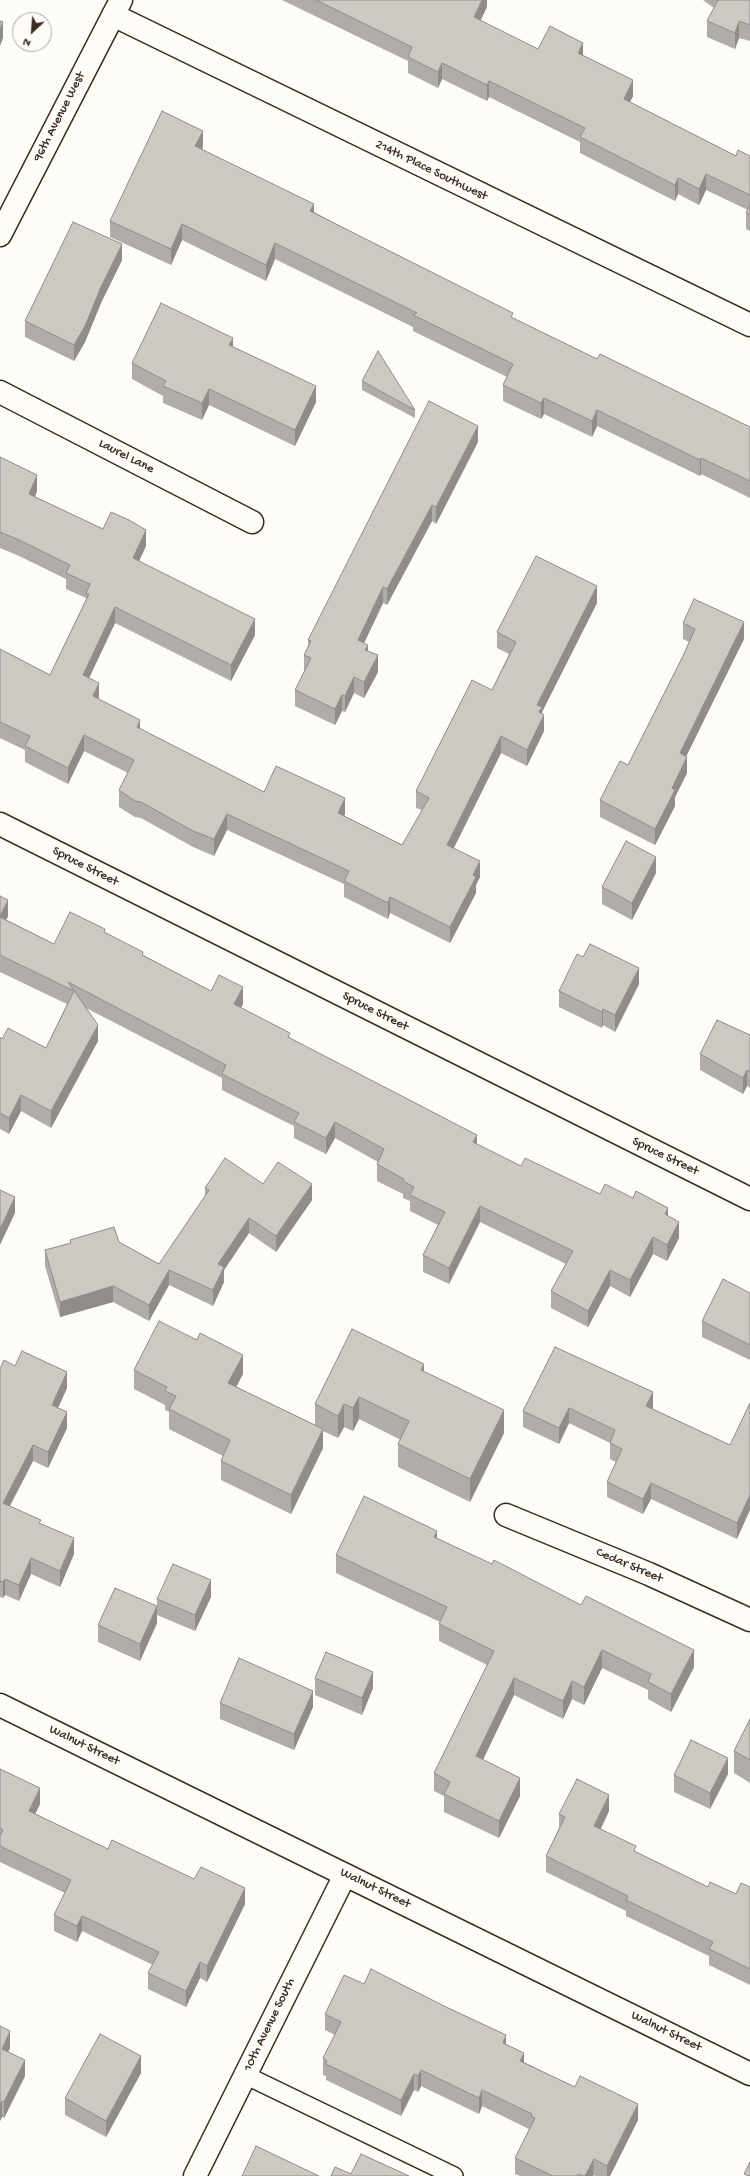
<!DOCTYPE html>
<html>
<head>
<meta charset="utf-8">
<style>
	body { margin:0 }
	#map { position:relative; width:750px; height:2176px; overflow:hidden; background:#fdfcf7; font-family:"Gochi Hand",sans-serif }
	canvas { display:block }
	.north { position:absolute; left:12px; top:12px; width:40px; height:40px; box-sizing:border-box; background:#fdfcf7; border:1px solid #afa8a0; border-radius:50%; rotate:206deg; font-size:11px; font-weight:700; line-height:16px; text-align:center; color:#3b2a1e }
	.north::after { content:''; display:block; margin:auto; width:14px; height:18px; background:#3b2a1e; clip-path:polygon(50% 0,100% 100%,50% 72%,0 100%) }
</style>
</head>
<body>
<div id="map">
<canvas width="750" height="2176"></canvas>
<div class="north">N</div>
</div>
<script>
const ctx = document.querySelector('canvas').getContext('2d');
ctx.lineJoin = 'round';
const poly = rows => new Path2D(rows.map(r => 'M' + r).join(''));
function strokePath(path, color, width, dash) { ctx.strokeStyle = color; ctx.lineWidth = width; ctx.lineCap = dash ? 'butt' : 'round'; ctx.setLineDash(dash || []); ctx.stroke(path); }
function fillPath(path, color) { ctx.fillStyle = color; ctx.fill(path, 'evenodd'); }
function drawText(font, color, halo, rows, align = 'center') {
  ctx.font = font + ' "Gochi Hand",sans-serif'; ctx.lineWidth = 4; ctx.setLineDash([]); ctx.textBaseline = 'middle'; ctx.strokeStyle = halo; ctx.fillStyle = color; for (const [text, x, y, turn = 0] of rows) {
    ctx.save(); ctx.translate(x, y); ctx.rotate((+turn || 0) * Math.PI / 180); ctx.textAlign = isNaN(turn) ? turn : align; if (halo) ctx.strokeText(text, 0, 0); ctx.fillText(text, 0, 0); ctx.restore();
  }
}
const service = poly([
	[245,2075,454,2176]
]);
const minor = poly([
	[113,15,750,325],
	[0,235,121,0],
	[0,392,252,522],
	[0,824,750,1199],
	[506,1515,649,1574,750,1620],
	[195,2176,345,1875]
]);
const tertiary = poly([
	[0,1705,750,2074]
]);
const wall = poly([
	[282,0,487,0,487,7,480,21,538,49,583,56,633,96,630,102,736,156,750,156,750,231,746,229,746,213,748,210,706,190,699,205,678,194,675,201,580,153,580,142,489,97,487,101,442,79,438,88,408,73,408,61],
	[703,0,750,0,750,41,739,38,735,49,707,37,707,21,714,8],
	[203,147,202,150,314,212,513,318,597,359,750,427,750,498,701,474,700,476,597,426,592,437,544,414,541,419,503,401,503,385,507,377,413,331,413,327,275,259,266,281,182,240,171,265,110,237,110,221],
	[122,260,101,303,85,342,74,361,25,337,25,321],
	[233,347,316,402,295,446,209,405,202,420,163,403,163,396,132,379,132,363],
	[362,381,415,410,415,418,362,390],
	[478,442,436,524,432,521,387,605,383,603,364,643,378,672,364,698,354,693,345,712,342,711,335,725,295,706,295,690,305,671,304,671,304,655,308,646,308,640],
	[0,457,37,491,35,497,103,529,146,546,139,561,255,635,231,681,115,623,89,678,99,699,140,729,264,792,345,814,344,816,402,845,422,810,416,808,416,791,492,690,509,654,497,648,497,632,597,603,542,712,544,731,527,766,501,753,454,848,480,877,476,885,476,893,450,943,390,913,388,919,344,897,344,884,227,830,214,856,193,847,141,818,135,817,119,807,119,790,128,773,84,751,68,784,25,762,25,750,0,738,0,649,50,675,86,600,86,598,66,589,66,579,17,555,0,548],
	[683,623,744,639,686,756,687,773,675,797,675,806,655,845,600,817,600,800,628,765,683,656,689,642,683,639],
	[656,873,632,920,602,904,602,887],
	[0,896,8,916,6,920,54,944,105,933,143,955,211,991,243,1004,240,1008,290,1038,477,1145,521,1166,600,1194,668,1216,679,1238,667,1261,653,1254,630,1297,610,1286,588,1327,551,1308,551,1291,566,1264,480,1222,449,1284,423,1272,423,1255,438,1225,410,1211,410,1201,403,1198,403,1194,377,1181,377,1164,378,1162,335,1138,326,1154,294,1138,294,1126,222,1090,222,1078,86,1008,98,1041,51,1128,21,1111,9,1134,0,1129,0,1037,2,1039,46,1048,67,1004,0,972],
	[639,984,615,1032,603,1025,602,1028,559,1007,559,991],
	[750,1035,750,1088,747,1086,743,1094,700,1070,700,1054],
	[263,1184,312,1200,276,1252,249,1233,224,1270,224,1282,213,1306,169,1285,149,1321,113,1302,60,1317,45,1266,45,1250,70,1243,70,1240,119,1242,159,1264,205,1196,205,1188],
	[750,1293,750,1360,702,1337,702,1321],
	[555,1347,653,1408,652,1409,730,1445,750,1403,737,1539,651,1499,643,1514,607,1497,607,1482,616,1462,610,1459,610,1443,569,1423,559,1444,523,1427,523,1411],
	[15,1366,67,1388,58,1408,67,1428,48,1468,33,1461,10,1506,41,1524,74,1554,60,1587,31,1574,19,1601,5,1595,3,1598,0,1597,0,1369],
	[134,1370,243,1374,236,1387,315,1425,315,1404,424,1371,504,1433,470,1502,398,1467,398,1444,401,1440,359,1419,353,1431,344,1427,338,1438,323,1431,323,1448,291,1514,221,1480,221,1461,223,1456,169,1429,169,1412,165,1410,165,1405,134,1389],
	[437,1538,694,1667,671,1712,648,1699,648,1690,602,1668,584,1705,572,1699,563,1719,514,1695,483,1760,520,1796,499,1838,444,1812,444,1796,434,1791,434,1773,487,1665,439,1641,439,1624,440,1622,336,1573,336,1555],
	[211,1597,195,1631,157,1615,157,1599],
	[157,1623,140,1661,98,1642,98,1625],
	[315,1678,373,1688,362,1715,315,1695],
	[220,1703,313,1707,294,1750,220,1719],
	[750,1719,750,1783,734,1773,734,1751],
	[0,1769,40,1804,35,1814,108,1849,245,1904,207,1982,200,1978,186,2007,148,1989,148,1973,153,1965,82,1931,77,1942,54,1931,54,1915,65,1893,0,1862],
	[728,1774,710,1809,674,1792,674,1775],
	[609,1811,601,1829,636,1852,708,1887,736,1894,750,1887,750,1985,709,1965,709,1956,626,1916,626,1911,546,1872,546,1856,559,1828,559,1814],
	[364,1984,506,2044,524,2062,638,2120,610,2176,595,2176,594,2175,593,2176,520,2176,515,2174,515,2158,529,2129,482,2106,479,2114,421,2086,418,2092,414,2090,401,2116,326,2080,326,2076,323,2075,323,2058,335,2035,325,2030,325,2014],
	[0,2026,10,2048,8,2052,25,2076,4,2118,2,2117,0,2121],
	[141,2073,106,2137,65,2115,65,2098]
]);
const shadedWall = poly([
	[482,0,487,0,487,7,474,34,474,17],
	[739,21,739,38,735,49,735,33],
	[3,22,3,38,0,46,0,30],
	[583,43,583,59,578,53],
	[442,63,442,79,438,88,438,72],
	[633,80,633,96,624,115,624,99],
	[489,81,489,97,487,101,487,85],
	[203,131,203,147,195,163,195,146],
	[706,174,706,190,699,205,699,189],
	[678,178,678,194,675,201,675,185],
	[314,204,314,220,310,211],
	[182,224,182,240,171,265,171,249],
	[275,243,275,259,266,281,266,265],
	[122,244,122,260,101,303,85,342,74,361,74,345,101,287],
	[233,338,233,354,229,345],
	[316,386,316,402,295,446,295,430],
	[209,389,209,405,202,420,202,403],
	[544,398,544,414,541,419,541,403],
	[597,410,597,426,592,437,592,421],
	[478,426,478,442,436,524,436,507],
	[701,458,701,474,700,476,700,460],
	[37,475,37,491,29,510,29,494],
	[432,505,432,521,387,605,387,589],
	[146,530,146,546,133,574,133,558],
	[597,586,597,603,542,712,542,720,544,715,544,731,527,766,527,750,537,705],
	[383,587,383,603,358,656,358,640],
	[115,607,115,623,83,691,83,675],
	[255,619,255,635,231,681,231,665],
	[744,622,744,639,680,769,680,753],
	[368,645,368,661,365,650],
	[378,655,378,672,364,698,364,682],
	[354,677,354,693,345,712,345,696],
	[99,683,99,699,93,696],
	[342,695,342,711,335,725,335,709],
	[140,720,140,736,137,727],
	[84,735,84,751,68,784,68,768],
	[501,736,501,753,447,861,447,845],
	[687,757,687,773,675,797,675,806,655,845,655,829,672,788],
	[345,798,345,814,338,829,338,813],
	[227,814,227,830,214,856,214,839],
	[656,857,656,873,632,920,632,903],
	[480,861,480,877,476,885,476,893,450,943,450,927,473,875],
	[390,897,390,913,388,919,388,903],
	[8,900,8,916,0,932,0,916],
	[639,968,639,984,615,1032,615,1015],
	[243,987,243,1004,234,1021,234,1004],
	[603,1009,603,1025,602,1028,602,1012],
	[98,1025,98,1041,51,1128,51,1111],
	[747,1070,747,1086,743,1094,743,1078],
	[21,1095,21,1111,9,1134,9,1118],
	[335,1122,335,1138,326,1154,326,1138],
	[477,1135,477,1151,473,1142],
	[312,1184,312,1200,276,1252,276,1236],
	[15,1197,15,1213,0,1245,0,1229],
	[480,1206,480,1222,449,1284,449,1268],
	[668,1208,668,1224,665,1214],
	[249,1218,249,1233,224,1270,224,1282,213,1306,213,1290,218,1264],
	[679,1222,679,1238,667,1261,667,1245],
	[653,1237,653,1254,630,1297,630,1280],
	[169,1270,169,1285,149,1321,149,1305],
	[610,1270,610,1286,588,1327,588,1311],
	[113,1286,113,1302,60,1317,60,1302],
	[243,1355,243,1374,228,1402,228,1383],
	[424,1364,424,1387,421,1370],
	[67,1372,67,1388,52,1421,52,1405],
	[653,1392,653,1408,646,1422,646,1406],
	[359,1397,359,1419,353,1431,353,1408],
	[344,1404,344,1427,338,1438,338,1416],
	[569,1408,569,1423,559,1444,559,1428],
	[504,1410,504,1433,470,1502,470,1479],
	[67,1412,67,1428,48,1468,48,1452],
	[323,1429,323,1448,291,1514,291,1495],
	[33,1445,33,1461,3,1519,3,1503],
	[651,1483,651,1499,643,1514,643,1499],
	[750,1495,750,1510,737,1539,737,1523],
	[437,1531,437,1548,434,1537],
	[74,1538,74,1554,60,1587,60,1571],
	[31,1558,31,1574,19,1601,19,1585],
	[5,1579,5,1595,3,1598,3,1582],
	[211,1580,211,1597,195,1631,195,1615],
	[157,1606,157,1623,140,1661,140,1644],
	[602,1650,602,1668,584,1705,584,1687],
	[694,1650,694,1667,671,1712,671,1694],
	[373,1672,373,1688,362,1715,362,1698],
	[514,1678,514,1695,476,1774,476,1756],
	[572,1681,572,1699,563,1719,563,1701],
	[313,1691,313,1707,294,1750,294,1734],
	[728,1758,728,1774,710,1809,710,1793],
	[520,1778,520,1796,499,1838,499,1821],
	[40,1788,40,1804,29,1827,29,1811],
	[609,1795,609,1811,594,1842,594,1826],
	[245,1888,245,1904,207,1982,207,1966],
	[82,1916,82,1931,77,1942,77,1926],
	[200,1962,200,1978,186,2007,186,1991],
	[10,2031,10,2048,2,2065,2,2049],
	[506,2035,506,2051,503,2043],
	[524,2053,524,2069,520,2061],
	[141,2056,141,2073,106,2137,106,2121],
	[25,2060,25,2076,4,2118,4,2102],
	[421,2070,421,2086,418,2092,418,2076],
	[414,2074,414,2090,401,2116,401,2100],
	[482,2090,482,2106,479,2114,479,2098],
	[2,2101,2,2117,0,2121,0,2105],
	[638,2104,638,2120,610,2176,607,2176,607,2166],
	[594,2159,593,2176,585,2176]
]);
const building = poly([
	[316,0,482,0,474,17,538,49,550,26,583,43,578,53,633,80,624,99,736,156,738,150,750,156,750,195,706,174,699,189,678,178,675,185,580,137,585,128,489,81,487,85,442,63,438,72,408,57,412,47,316,0],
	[718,0,750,0,750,25,739,21,735,33,707,21,718,0],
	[0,21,3,22,0,30,0,21],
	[162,111,203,131,195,146,314,204,310,211,513,313,511,317,597,359,600,354,750,427,750,481,701,458,700,460,597,410,592,421,544,398,541,403,503,385,513,364,413,315,417,313,275,243,266,265,182,224,171,249,110,221,162,111],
	[750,204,750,214,746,213,750,204],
	[73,222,122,244,101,287,85,326,74,345,25,321,73,222],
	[161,303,233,338,229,345,316,386,295,430,209,389,202,403,163,386,166,381,132,363,161,303],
	[378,351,415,410,362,381,378,351],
	[429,401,478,426,436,507,432,505,387,589,383,587,358,640,368,645,365,650,378,655,364,682,354,677,345,696,342,695,335,709,295,690,311,658,304,655,311,641,308,640,429,401],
	[0,457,37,475,29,494,103,529,111,512,129,520,146,530,133,558,255,619,231,665,115,607,83,675,99,683,93,696,140,720,137,727,264,792,276,766,345,798,338,813,402,845,429,798,416,791,472,680,492,690,516,642,497,632,536,556,597,586,537,705,542,707,539,712,544,715,527,750,501,736,447,845,480,861,473,875,476,877,450,927,390,897,388,903,344,881,349,871,227,814,214,839,193,831,141,802,135,801,119,790,134,760,84,735,68,768,25,746,30,736,0,722,0,649,50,675,89,594,86,593,90,584,66,573,70,565,17,539,0,532,0,457],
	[694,599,744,622,680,753,687,757,672,788,675,790,655,829,600,800,620,761,628,765,683,656,695,629,683,623,694,599],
	[626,841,656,857,632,903,602,887,626,841],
	[0,896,8,900,0,916,0,896],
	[70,912,105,929,104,932,143,952,142,955,211,991,219,975,243,987,234,1004,290,1033,288,1037,477,1135,473,1142,521,1166,525,1158,600,1194,605,1184,633,1198,636,1191,668,1208,665,1214,679,1222,667,1245,653,1237,630,1280,610,1270,588,1311,551,1291,573,1251,480,1206,449,1268,423,1255,445,1212,410,1195,414,1187,403,1181,404,1179,377,1164,384,1149,335,1122,326,1138,294,1122,299,1113,222,1074,226,1065,68,982,98,1025,51,1111,21,1095,9,1118,0,1113,0,1037,2,1039,8,1028,46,1048,74,991,0,955,0,917,54,944,70,912],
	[590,944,639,968,615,1015,603,1009,602,1012,559,991,577,954,583,957,590,944],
	[717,1020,750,1035,750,1072,747,1070,743,1078,700,1054,717,1020],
	[225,1158,263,1184,278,1162,312,1184,276,1236,249,1218,218,1264,224,1267,213,1290,169,1270,149,1305,113,1286,60,1302,45,1250,71,1243,70,1240,114,1227,119,1242,159,1264,209,1190,205,1188,225,1158],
	[0,1190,15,1197,0,1229,0,1190],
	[723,1279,750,1293,750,1345,702,1321,723,1279],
	[159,1321,197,1340,200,1333,243,1355,228,1383,323,1429,291,1495,221,1461,230,1440,169,1409,176,1396,165,1391,167,1387,134,1370,159,1321],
	[352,1329,424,1364,421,1370,504,1410,470,1479,398,1444,409,1421,359,1397,353,1408,344,1404,338,1416,315,1404,352,1329],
	[555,1347,653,1392,646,1406,730,1445,750,1403,750,1495,737,1523,651,1483,643,1499,607,1482,622,1449,610,1443,615,1430,569,1408,559,1428,523,1411,555,1347],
	[22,1351,67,1372,52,1405,67,1412,48,1452,33,1445,3,1503,41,1520,39,1523,74,1538,60,1571,31,1558,19,1585,5,1579,3,1582,0,1581,0,1369,4,1360,15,1366,22,1351],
	[364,1496,437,1531,434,1537,492,1564,494,1560,581,1605,586,1596,694,1650,671,1694,648,1682,651,1674,602,1650,584,1687,572,1681,563,1701,514,1678,476,1756,520,1778,499,1821,444,1794,450,1782,434,1773,494,1651,439,1624,447,1607,336,1555,364,1496],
	[173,1564,211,1580,195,1615,157,1599,173,1564],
	[115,1588,157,1606,140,1644,98,1625,115,1588],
	[326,1652,373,1672,362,1698,315,1678,326,1652],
	[239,1658,313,1691,294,1734,220,1703,239,1658],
	[750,1719,750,1760,734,1751,750,1719],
	[691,1740,728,1758,710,1793,674,1775,691,1740],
	[0,1769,40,1788,29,1811,108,1849,112,1840,194,1879,201,1867,245,1888,207,1966,200,1962,186,1991,148,1973,159,1952,82,1916,77,1926,54,1915,71,1880,0,1846,0,1836,3,1830,0,1828,0,1769],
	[577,1779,609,1795,594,1826,636,1846,634,1851,708,1887,710,1882,736,1894,741,1883,750,1887,750,1969,709,1949,713,1942,626,1900,628,1896,546,1856,565,1817,559,1814,577,1779],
	[371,1969,444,2006,506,2035,503,2043,524,2053,520,2061,575,2087,580,2076,638,2104,607,2166,594,2159,585,2176,583,2176,578,2174,577,2176,553,2176,515,2158,535,2118,531,2116,532,2114,482,2090,479,2098,421,2070,418,2076,414,2074,401,2100,326,2064,327,2061,323,2058,341,2022,325,2014,344,1975,364,1984,371,1969],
	[0,2026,10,2031,2,2049,25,2060,4,2102,2,2101,0,2105,0,2026],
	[100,2034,141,2056,106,2121,65,2098,100,2034],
	[256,2146,319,2176,242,2176,256,2146],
	[361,2154,409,2176,331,2176,335,2167,351,2174,361,2154],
	[750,2162,750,2176,747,2176,747,2175,744,2174,750,2162]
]);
const streetNames = [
	["96th Avenue West",60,117,-63],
	["214th Place Southwest",431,171,26],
	["Laurel Lane",126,457,27],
	["Spruce Street",85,867,27],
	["Spruce Street",375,1012,27],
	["Spruce Street",665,1157,26],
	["Cedar Street",629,1566,23],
	["Walnut Street",84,1746,26],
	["Walnut Street",375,1889,26],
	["10th Avenue South",270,2025,-64],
	["Walnut Street",666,2032,26]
];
strokePath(service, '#3b2a1e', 20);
strokePath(minor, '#3b2a1e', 25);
strokePath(tertiary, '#3b2a1e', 25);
strokePath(service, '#fdfcf7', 17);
strokePath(minor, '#fdfcf7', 22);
strokePath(tertiary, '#fdfcf7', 22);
fillPath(wall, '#b0aca7');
fillPath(shadedWall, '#908c88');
fillPath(building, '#cdc8c2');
strokePath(building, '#908c88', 1);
drawText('13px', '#3b2a1e', '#fdfcf7', streetNames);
</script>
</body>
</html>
